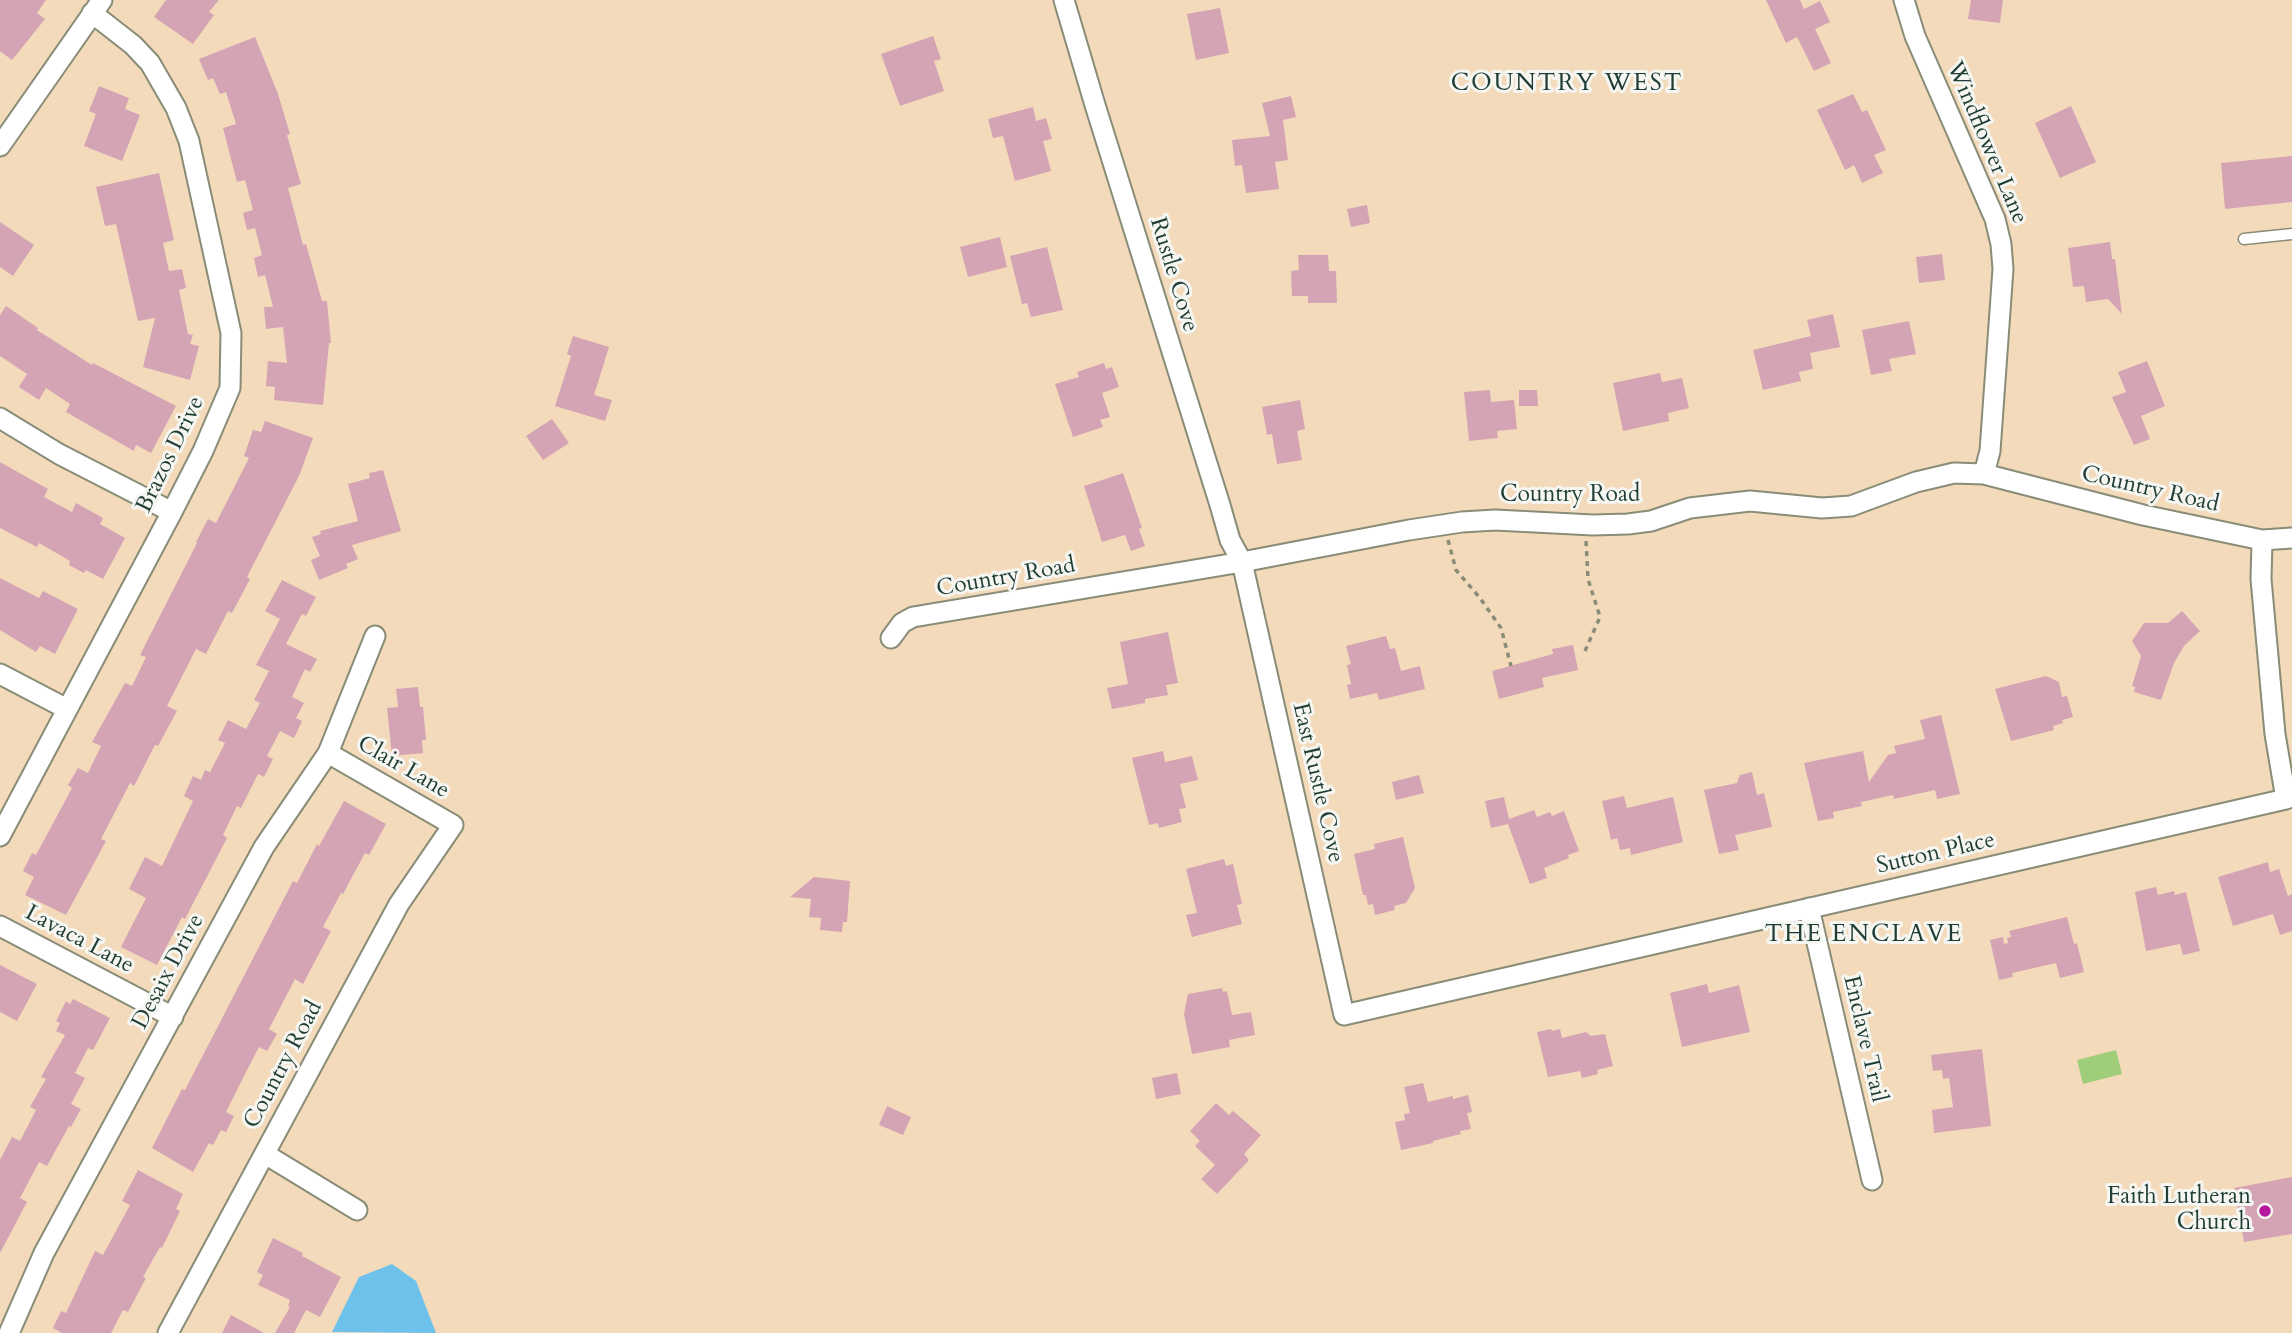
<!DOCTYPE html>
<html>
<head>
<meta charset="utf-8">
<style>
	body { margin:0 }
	canvas { display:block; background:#f3daba }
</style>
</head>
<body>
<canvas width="2292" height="1333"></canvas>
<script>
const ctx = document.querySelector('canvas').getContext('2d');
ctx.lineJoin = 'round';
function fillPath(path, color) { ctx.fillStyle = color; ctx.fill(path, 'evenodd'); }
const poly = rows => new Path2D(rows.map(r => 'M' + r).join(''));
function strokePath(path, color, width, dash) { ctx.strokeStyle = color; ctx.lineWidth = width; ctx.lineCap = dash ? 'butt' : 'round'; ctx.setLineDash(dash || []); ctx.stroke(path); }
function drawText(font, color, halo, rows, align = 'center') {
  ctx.font = font + ' Cardo,serif'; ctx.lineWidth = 6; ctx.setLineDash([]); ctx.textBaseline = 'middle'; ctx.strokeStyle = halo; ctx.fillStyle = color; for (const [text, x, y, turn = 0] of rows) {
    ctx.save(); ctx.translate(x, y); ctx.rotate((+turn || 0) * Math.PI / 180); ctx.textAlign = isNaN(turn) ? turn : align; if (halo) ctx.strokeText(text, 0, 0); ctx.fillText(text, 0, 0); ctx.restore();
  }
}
const green = poly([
	[2116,1050,2122,1074,2083,1084,2077,1060]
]);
const water = poly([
	[392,1264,416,1281,436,1333,332,1332,359,1277]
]);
const building = poly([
	[0,0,46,0,37,13,45,19,12,60,0,51],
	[166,0,219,0,209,12,214,15,193,44,154,17],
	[1766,0,1800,0,1804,9,1820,1,1830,22,1815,29,1831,63,1814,71,1797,37,1786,43],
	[1971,0,2003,0,2000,23,1968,19],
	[1220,8,1229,53,1196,60,1187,14],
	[933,36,941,59,934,61,944,91,900,106,881,54],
	[255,37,278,94,290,134,287,135,301,184,288,188,303,245,306,244,322,301,327,301,331,343,329,343,323,405,274,400,275,387,266,386,268,361,287,363,283,327,266,329,264,307,273,307,265,275,258,277,254,258,262,255,255,228,247,230,243,213,253,210,245,180,237,182,223,128,236,124,226,92,220,94,213,78,208,80,199,59],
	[99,86,129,98,125,109,140,115,122,161,84,146,96,114,89,111],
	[1853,94,1862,112,1867,110,1886,150,1874,155,1883,173,1862,183,1854,165,1845,170,1817,110],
	[1291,96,1296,117,1283,120,1288,160,1275,162,1279,189,1246,193,1242,165,1235,166,1232,140,1270,136,1262,103],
	[2071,106,2096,162,2060,178,2035,123],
	[1033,107,1036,121,1046,118,1052,139,1043,141,1051,171,1015,181,1003,136,993,138,988,119],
	[2292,156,2292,202,2225,209,2221,163],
	[159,173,174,240,163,243,169,271,182,269,186,288,179,290,188,334,193,335,190,344,199,346,190,380,143,367,155,318,138,321,116,224,105,226,96,187],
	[1367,205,1370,223,1351,227,1347,209],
	[0,222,34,245,13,276,0,267],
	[1000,237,1007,267,968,277,960,247],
	[2110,242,2112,259,2115,259,2122,314,2108,299,2086,302,2084,286,2073,287,2068,248],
	[1047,247,1063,310,1031,317,1027,303,1022,304,1010,256],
	[1942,254,1945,280,1919,283,1916,257],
	[1298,255,1328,255,1329,271,1336,271,1337,303,1308,303,1308,296,1292,296,1291,271,1299,270],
	[6,306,38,328,37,330,92,365,93,363,176,406,151,453,136,445,134,451,66,412,70,404,46,388,39,400,19,387,27,374,0,356,0,315],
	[1833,314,1840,347,1810,353,1813,369,1799,372,1801,381,1763,390,1753,350,1811,336,1807,320],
	[1909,321,1916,354,1889,359,1892,371,1871,375,1862,330],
	[573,336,609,347,594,395,612,400,605,421,555,406,571,356,567,354],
	[2147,361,2165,406,2141,416,2150,439,2134,445,2112,397,2126,392,2118,372],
	[1104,363,1106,369,1112,367,1119,387,1102,393,1110,417,1100,420,1103,427,1073,437,1055,384,1079,377,1077,372],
	[1660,373,1662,382,1682,378,1689,408,1668,413,1669,421,1623,431,1613,383],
	[1490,390,1491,402,1514,400,1517,429,1497,431,1498,438,1469,441,1464,392],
	[1519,390,1537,390,1538,406,1519,406],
	[1300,400,1305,429,1297,431,1302,460,1277,464,1272,434,1267,435,1262,407],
	[552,419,569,443,543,460,526,436],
	[265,421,313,438,299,476,247,577,250,579,232,613,228,611,206,654,196,649,167,706,177,711,158,746,155,745,134,786,130,783,101,839,106,841,66,915,25,895,34,877,23,871,32,853,36,855,72,788,68,785,78,768,88,773,101,746,92,742,125,683,132,686,146,657,140,655,197,543,196,542,208,519,216,523,249,458,244,456,253,430,261,432],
	[0,462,48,489,44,497,72,512,76,503,103,518,100,524,125,538,103,579,86,570,84,573,69,565,70,561,39,543,37,547,0,528],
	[383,470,401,531,352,545,358,559,346,564,348,568,319,580,311,560,320,556,312,537,321,534,320,531,358,521,348,484,370,478,369,473],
	[1123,473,1142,528,1139,529,1145,546,1131,551,1125,535,1102,542,1084,486],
	[0,578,39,598,43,591,78,609,55,654,40,646,36,652,0,630],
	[282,580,316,597,306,616,302,614,286,644,317,659,310,672,305,669,292,697,304,703,296,718,302,721,294,738,280,731,267,756,273,759,264,777,258,774,241,808,237,806,223,835,227,838,185,919,182,917,157,965,121,947,146,898,129,889,145,857,162,866,193,801,184,796,193,776,201,780,205,770,210,772,225,743,218,740,228,720,246,729,260,703,254,700,269,671,256,665,280,619,265,611],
	[2182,611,2200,631,2184,646,2174,663,2161,700,2134,692,2135,687,2132,686,2141,656,2132,641,2144,623,2168,623],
	[1168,632,1178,683,1166,685,1168,695,1145,699,1145,703,1112,709,1107,688,1128,684,1120,642],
	[1386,636,1390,649,1395,648,1401,671,1420,666,1425,689,1379,700,1377,693,1350,699,1347,685,1351,684,1347,665,1351,664,1346,646],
	[1573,645,1578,670,1542,678,1544,687,1499,699,1492,671,1553,654,1552,649],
	[2046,676,2059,682,2062,697,2067,696,2073,717,2062,720,2063,723,2053,726,2054,730,2011,741,1995,689],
	[418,687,420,707,423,707,426,740,422,740,423,753,392,756,387,708,398,707,396,689],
	[1941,715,1960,794,1937,799,1935,790,1894,799,1893,795,1861,802,1862,806,1833,812,1834,818,1818,821,1804,763,1863,751,1869,782,1888,755,1896,753,1894,746,1925,739,1920,720],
	[1163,751,1165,762,1192,756,1198,780,1180,784,1186,808,1179,809,1182,822,1159,828,1158,823,1149,825,1132,758],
	[1752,772,1757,795,1764,793,1772,827,1735,835,1739,850,1719,854,1704,790,1737,783,1740,775],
	[1419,775,1424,793,1396,800,1392,782],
	[1624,796,1627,808,1673,797,1683,842,1631,855,1630,848,1620,850,1617,838,1611,840,1602,801],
	[1504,797,1509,819,1534,810,1537,817,1550,812,1552,816,1564,811,1579,851,1568,855,1569,858,1544,868,1547,878,1530,884,1508,824,1491,828,1485,801],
	[344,801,386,824,369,855,365,853,343,894,341,893,323,927,331,931,303,984,295,979,269,1029,277,1034,267,1051,259,1047,246,1072,226,1112,234,1116,226,1132,221,1130,213,1145,209,1143,193,1172,152,1148,182,1089,185,1090,293,881,297,883,317,844,319,846],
	[1403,837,1415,888,1406,903,1394,906,1395,910,1375,915,1373,904,1368,905,1366,895,1363,895,1354,854,1375,849,1374,844],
	[1224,859,1226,866,1233,864,1242,904,1237,905,1242,924,1192,937,1186,915,1197,913,1186,869],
	[2268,862,2270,872,2279,869,2288,896,2292,894,2292,931,2280,935,2273,914,2233,926,2218,877],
	[814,877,850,881,847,922,843,922,842,932,820,930,821,918,809,917,811,899,790,897],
	[2156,887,2158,895,2174,891,2175,895,2186,892,2200,951,2183,955,2180,944,2146,951,2135,892],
	[2067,917,2074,944,2077,943,2084,972,2060,978,2056,963,2012,973,2013,977,1999,980,1990,940,2003,937,2004,944,2008,943,2007,938,2011,937,2009,931],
	[0,965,37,984,17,1021,0,1012],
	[1707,984,1709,993,1739,985,1750,1032,1682,1047,1670,993],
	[1222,988,1223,992,1227,991,1232,1015,1251,1012,1255,1035,1229,1040,1230,1047,1192,1054,1184,1014,1188,994],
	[73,999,110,1018,93,1050,88,1048,75,1073,85,1078,71,1104,81,1109,71,1127,69,1126,47,1166,39,1162,20,1198,27,1202,0,1253,0,1160,12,1137,20,1141,36,1110,30,1107,46,1079,41,1077,65,1035,56,1031,60,1023,56,1021,66,1001,70,1004],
	[1551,1029,1552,1031,1560,1029,1562,1038,1586,1032,1591,1036,1605,1034,1613,1066,1597,1070,1598,1074,1582,1078,1580,1071,1548,1077,1537,1032],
	[1982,1049,1991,1126,1934,1133,1932,1110,1953,1107,1949,1078,1943,1079,1942,1070,1933,1071,1931,1055],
	[1177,1073,1181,1094,1156,1099,1152,1078],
	[1423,1083,1428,1102,1453,1096,1453,1099,1468,1095,1472,1112,1467,1113,1471,1129,1460,1131,1461,1134,1433,1141,1433,1143,1401,1150,1395,1122,1405,1120,1404,1114,1410,1113,1404,1087],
	[1216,1103,1229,1115,1233,1111,1261,1135,1244,1154,1249,1160,1217,1194,1201,1179,1215,1165,1195,1146,1200,1141,1190,1131],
	[887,1106,911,1117,903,1135,879,1125],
	[138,1170,183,1194,176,1209,180,1211,162,1248,160,1247,143,1277,146,1278,128,1312,123,1310,111,1333,62,1333,53,1328,61,1311,66,1313,95,1251,103,1255,130,1205,122,1201],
	[2292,1177,2292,1234,2244,1242,2234,1188],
	[273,1238,303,1253,302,1256,341,1277,320,1317,306,1310,294,1333,275,1333,290,1307,288,1306,290,1300,258,1285,263,1275,257,1272],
	[231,1315,264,1333,222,1333]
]);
const path = poly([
	[1448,540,1456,570,1480,598,1501,628,1511,666],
	[1585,651,1600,617,1588,579,1586,541]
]);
const service = poly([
	[2244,239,2292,234]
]);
const minor = poly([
	[1064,0,1095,105,1220,505,1230,540,1242,562,1344,1015,2286,799,2275,734,2261,579,2262,540],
	[1904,0,1915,36,1995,219,2001,244,2003,269,1990,451,1984,474],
	[0,146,102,0],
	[0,418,59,454,172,512],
	[891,638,902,623,913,617,1242,562,1409,530,1462,522,1495,520,1593,525,1628,524,1651,521,1690,508,1750,501,1822,508,1851,506,1916,482,1954,473,1984,474,2143,515,2262,540,2292,538],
	[0,674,67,709],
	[0,836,172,512,203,451,230,388,231,333,189,141,176,108,150,63,133,45,92,13],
	[1809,908,1872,1180],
	[0,926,173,1017],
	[265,1154,357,1210],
	[9,1333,44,1253,264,847,328,753,375,636],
	[168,1333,399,904,453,825,328,753]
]);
const markers = [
	[2265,1211,7,"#b5179e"]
];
const streetNames = [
	["Windflower Lane",1986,143,67],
	["Rustle Cove",1173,275,73],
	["Brazos Drive",171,455,-64],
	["Country Road",2150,490,13],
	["Country Road",1570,496],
	["Country Road",1006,578,-10],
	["Clair Lane",403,768,30],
	["East Rustle Cove",1317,783,77],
	["Sutton Place",1936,854,-13],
	["Lavaca Lane",79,940,28],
	["Desaix Drive",169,972,-62],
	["Enclave Trail",1864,1039,77],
	["Country Road",284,1065,-62]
];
const poiNames = [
	["Faith Lutheran",2251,1198],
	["Church",2251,1224]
];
const neighbourhoodNames = [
	["COUNTRY WEST",1567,84],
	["THE ENCLAVE",1864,935]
];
fillPath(green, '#a0cd7a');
fillPath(water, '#6ec1ea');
fillPath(building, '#d4a4b4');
strokePath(service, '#898c77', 13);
strokePath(minor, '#898c77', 23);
strokePath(path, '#898c77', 3.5, [5, 5]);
strokePath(service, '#fff', 10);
strokePath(minor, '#fff', 19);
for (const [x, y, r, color] of markers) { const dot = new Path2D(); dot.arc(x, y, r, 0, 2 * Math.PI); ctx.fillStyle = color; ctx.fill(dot); strokePath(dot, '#f6f6f2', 2.5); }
drawText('23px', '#1f3d34', '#f6f6f2', streetNames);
drawText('23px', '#1f3d34', '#f6f6f2', poiNames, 'right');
ctx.letterSpacing = '2px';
drawText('24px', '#1f3d34', '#f6f6f2', neighbourhoodNames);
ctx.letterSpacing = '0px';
</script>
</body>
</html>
